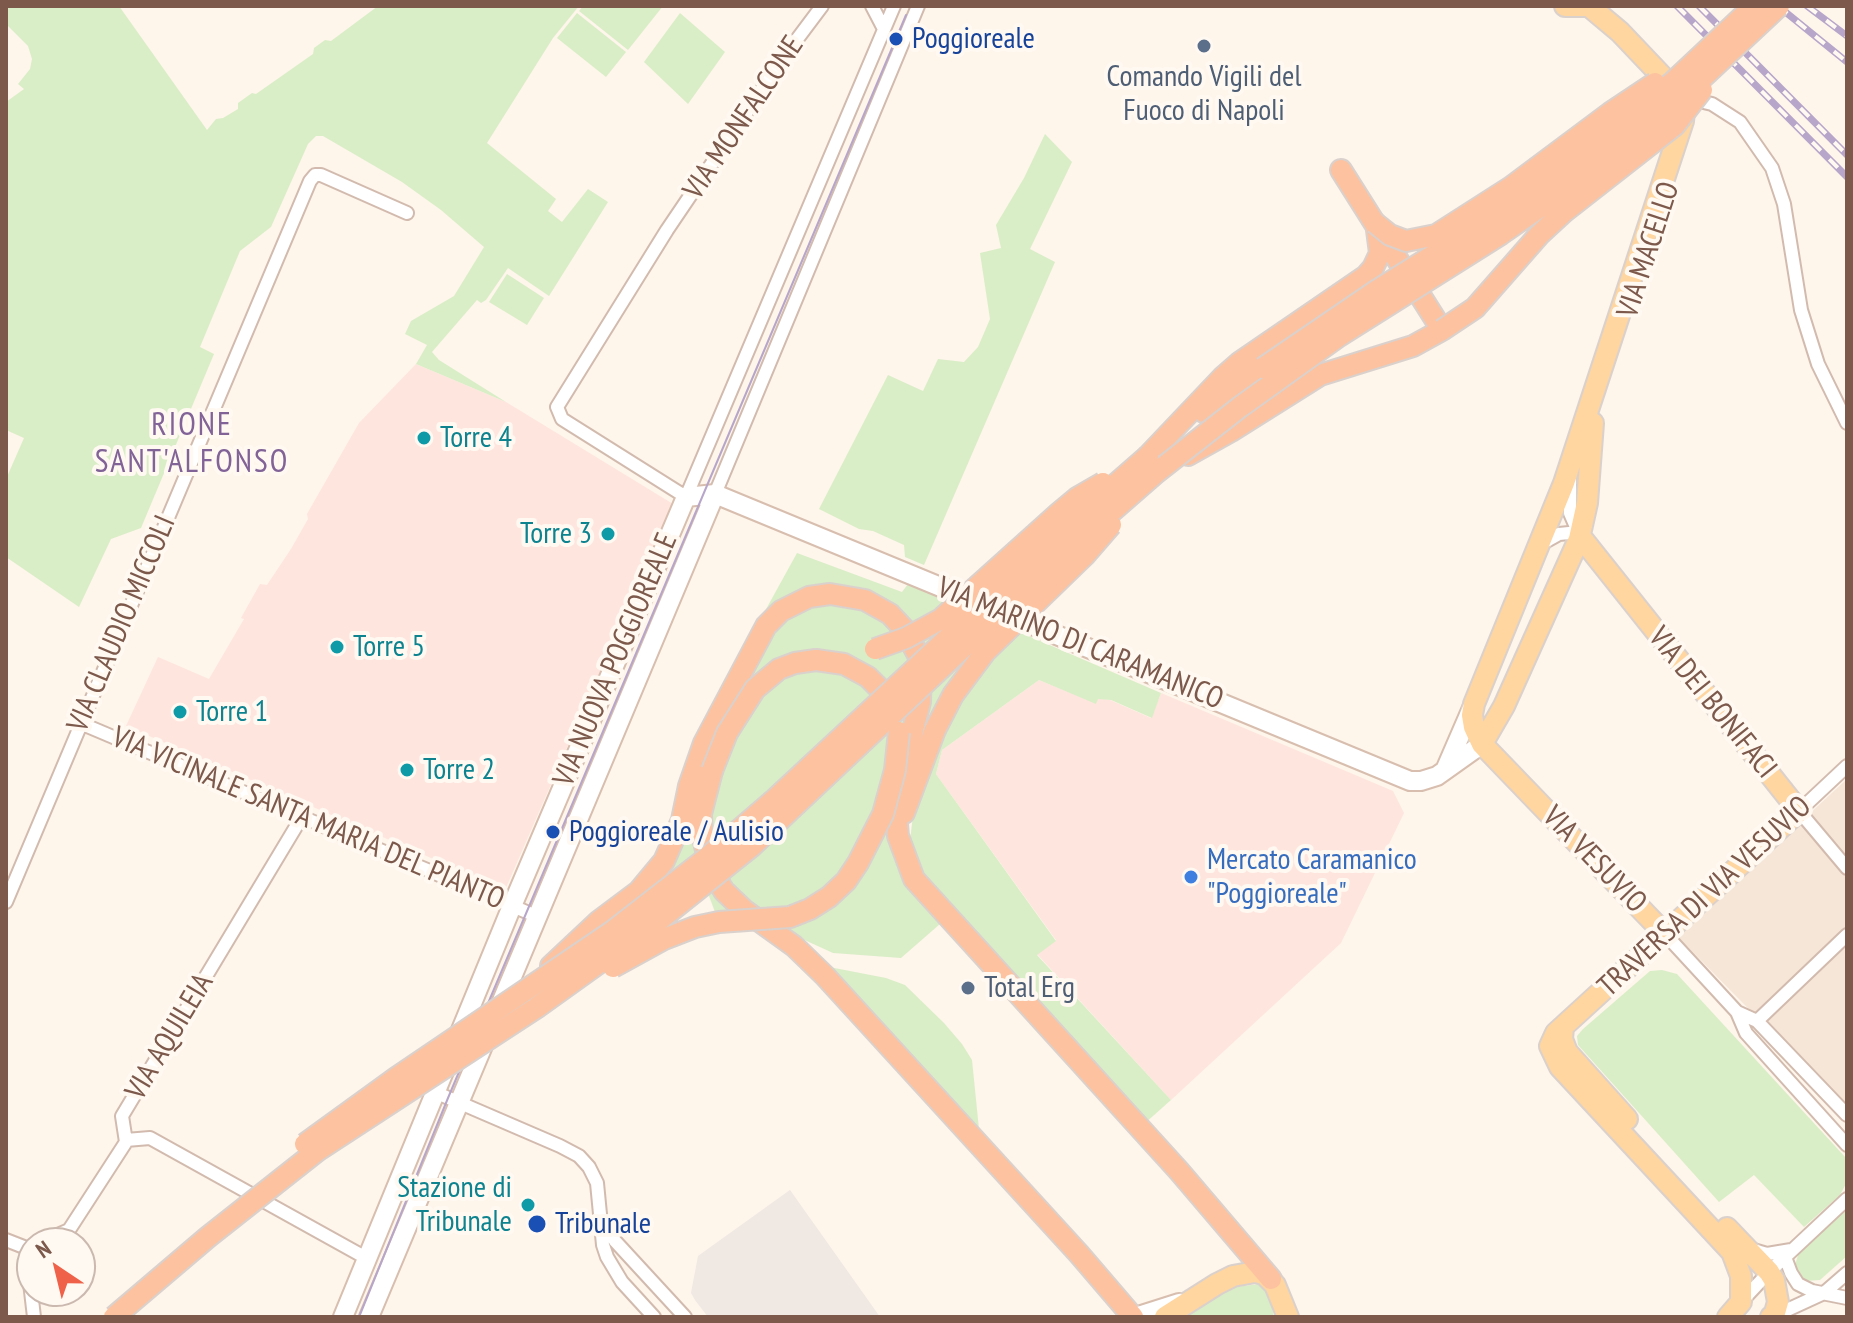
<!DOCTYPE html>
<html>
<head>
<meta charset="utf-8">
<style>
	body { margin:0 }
	#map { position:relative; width:1853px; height:1323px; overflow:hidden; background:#fef5eb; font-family:"PT Sans Narrow",sans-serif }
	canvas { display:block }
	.frame { position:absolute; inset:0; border:8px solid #7c594b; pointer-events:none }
	.north { position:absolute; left:16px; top:1227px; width:80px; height:80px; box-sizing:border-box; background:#fff9f2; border:2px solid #cbb9af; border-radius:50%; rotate:325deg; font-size:22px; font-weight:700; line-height:32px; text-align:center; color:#7c594b }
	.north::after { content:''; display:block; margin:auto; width:28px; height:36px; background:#ef6249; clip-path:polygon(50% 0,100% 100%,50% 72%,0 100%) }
</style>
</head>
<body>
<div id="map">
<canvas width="1853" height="1323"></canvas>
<div class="frame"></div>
<div class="north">N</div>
</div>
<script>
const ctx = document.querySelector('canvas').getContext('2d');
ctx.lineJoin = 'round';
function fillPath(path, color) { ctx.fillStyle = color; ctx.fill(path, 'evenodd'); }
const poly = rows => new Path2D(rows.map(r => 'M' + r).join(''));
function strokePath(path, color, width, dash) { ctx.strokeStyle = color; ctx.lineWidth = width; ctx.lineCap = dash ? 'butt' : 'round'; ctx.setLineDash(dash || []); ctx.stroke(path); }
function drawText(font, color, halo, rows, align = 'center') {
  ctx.font = font + ' "PT Sans Narrow",sans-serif'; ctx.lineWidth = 8; ctx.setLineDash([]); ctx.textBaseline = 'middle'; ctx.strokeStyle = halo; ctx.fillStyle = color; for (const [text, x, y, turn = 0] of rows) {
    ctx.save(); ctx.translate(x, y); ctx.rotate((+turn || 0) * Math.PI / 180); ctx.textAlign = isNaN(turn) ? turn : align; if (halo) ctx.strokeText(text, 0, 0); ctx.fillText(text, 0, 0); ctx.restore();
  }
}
const residential = poly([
	[1847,779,1847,1109,1677,936]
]);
const commercial = poly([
	[416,364,506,402,673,504,505,890,126,726,158,657,209,679,244,619,241,618,260,584,267,585,291,549,308,519,307,514,359,423],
	[1039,680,1095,703,1098,698,1110,700,1151,718,1161,693,1393,791,1404,813,1341,943,1171,1100,1037,954,1056,940,936,774,942,750]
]);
const industrial = poly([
	[790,1190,880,1317,708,1317,695,1300,691,1293,698,1256]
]);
const green = poly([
	[6,6,119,6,207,130,216,119,223,118,238,109,238,103,252,93,256,94,313,54,314,48,325,40,331,41,378,6,579,6,553,38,487,143,556,199,548,211,562,222,588,189,608,202,549,296,508,268,486,300,481,303,477,300,432,352,439,360,506,402,416,364,427,345,405,334,411,321,454,296,484,247,441,210,402,182,323,136,316,136,308,144,271,227,240,251,200,347,214,354,141,528,111,539,79,607,6,557,6,479,24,438,6,430,6,102,24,89,18,84,30,69,32,59,28,46,6,24],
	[583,6,663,6,628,50,579,11],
	[577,13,626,52,606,77,557,38],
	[680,13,725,52,688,104,644,62],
	[1045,134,1072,162,1030,249,1055,262,924,565,905,557,904,545,873,531,859,529,819,509,888,375,923,391,938,359,964,362,978,347,990,319,980,253,1001,248,996,225,1024,178],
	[507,274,544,298,527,325,489,302],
	[797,553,902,592,908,584,1161,693,1152,718,1111,700,1098,699,1096,704,1039,680,942,750,936,774,1056,941,1037,955,1171,1100,1144,1124,922,878,910,841,913,815,904,799,925,715,907,619,823,587,771,629,805,606,841,602,882,615,909,646,915,678,888,834,894,859,904,883,940,924,901,958,833,953,787,932,726,883,694,829,697,860,730,910,715,912,709,896,651,870,754,631],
	[824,966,886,978,905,985,944,1023,962,1044,972,1060,979,1129,976,1134],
	[1662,970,1677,974,1846,1158,1847,1182,1840,1195,1804,1227,1754,1175,1719,1202,1578,1045,1577,1036,1583,1029,1650,971],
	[1847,1208,1847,1256,1820,1280,1805,1281,1795,1265,1799,1252],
	[1259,1284,1270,1296,1274,1317,1175,1317,1228,1288]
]);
const minor = poly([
	[822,6,786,54,667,230,557,407,562,419,686,497,894,6],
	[872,6,884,29],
	[1695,100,1712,104,1740,122,1772,168,1784,204,1801,310,1818,364,1847,423],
	[1570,481,1570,513,1580,536],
	[715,494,918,6],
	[1541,544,1559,534,1569,533,1580,536],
	[80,723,536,916],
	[1847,766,1799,811,1847,868],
	[6,902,310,181,315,175,321,175,407,213],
	[1665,934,1737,1012,1746,1033,1847,1145],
	[1737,1012,1757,1021,1847,1115],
	[1757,1021,1847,935],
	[437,1093,560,1146,579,1156,589,1167,597,1183,603,1245,607,1257,622,1282,654,1317],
	[126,1140,150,1138,368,1259],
	[603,1223,615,1241,685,1317],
	[6,1240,29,1249],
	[39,1243,69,1230,126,1142,122,1116,303,815],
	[32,1246,27,1257,34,1317],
	[1750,1249,1767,1254,1791,1250],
	[1785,1257,1791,1273,1798,1284,1812,1291,1847,1298],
	[1741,1302,1769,1272,1847,1199],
	[1774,1316,1824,1293,1847,1273]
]);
const secondary = poly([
	[1008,615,1410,781,1421,781,1437,776,1482,744],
	[1446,768,1472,708],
	[343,1317,512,906,686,497,715,494,977,602],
	[369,1317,715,494],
	[1135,1317,1179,1303]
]);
const primary = poly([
	[1565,6,1584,6],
	[1589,6,1620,32,1676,91,1684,111,1683,121,1564,483,1474,704,1472,715,1474,727,1482,744,1665,934],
	[1580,536,1799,811,1556,1033,1550,1046,1560,1067,1732,1252,1741,1276,1741,1302,1728,1317],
	[1482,744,1504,706,1579,539,1587,503,1593,423],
	[1563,1027,1562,1039,1567,1052,1627,1119],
	[1727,1228,1769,1272,1774,1280,1778,1302,1774,1316,1771,1317],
	[1165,1317,1217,1284,1233,1276,1255,1272,1264,1274,1275,1285,1288,1317]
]);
const trunk = poly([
	[1204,412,1263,368],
	[1188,455,1231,431,1320,375,1413,346,1442,330,1341,170],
	[1148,456,1223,377,1239,363,1366,276,1373,268,1380,253,1377,230],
	[816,660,844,664,868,677,882,691,892,709],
	[712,771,701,814,702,834,711,870,724,891,744,910,794,946,825,976,1079,1254,1133,1317],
	[904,813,935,730],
	[551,966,599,921,639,891,664,861,682,820,689,786,704,743,766,626,781,611,809,597,830,594,865,600,890,614,904,629,918,655,921,668,920,702,895,801,898,836,914,879,1179,1171,1271,1279]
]);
const tram = poly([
	[359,1317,448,1098,906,15]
]);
const rail = poly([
	[1677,6,1847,177],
	[1699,6,1847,155],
	[1778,6,1847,62],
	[1807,6,1847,36]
]);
const trunkBridge = poly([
	[1375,223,1390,235,1406,241,1436,235,1511,187,1610,113,1655,83],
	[1442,330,1475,308,1539,235,1565,211,1675,125,1702,90],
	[1263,368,1376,291,1506,210,1586,153,1673,82,1754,6],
	[875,649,906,638,941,619,1059,513,1077,498,1103,483],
	[935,730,953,695,985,652,1085,555,1111,525],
	[712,771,727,733,755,689,779,669,795,663,816,660],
	[613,967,664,939,695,927,719,922,790,917,810,909,829,897,846,881,858,863,883,814,895,770,899,732],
	[305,1144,396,1078,613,931,703,861,775,799,1077,518,1148,456],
	[114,1317,208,1237,317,1151,536,1008,663,917,752,846,1055,561,1157,472,1240,407,1339,336,1501,234,1582,178,1685,94,1779,6]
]);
const markers = [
	[896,39,8,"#1a4fb4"],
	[1204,46,8,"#5c6f8a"],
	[424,438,8,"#0f9aa8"],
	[608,534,8,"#0f9aa8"],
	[337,647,8,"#0f9aa8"],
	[180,712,8,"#0f9aa8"],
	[407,770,8,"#0f9aa8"],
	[553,832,8,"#1a4fb4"],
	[1191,877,8,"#3f7fe0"],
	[968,988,8,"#5c6f8a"],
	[528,1205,8,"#0f9aa8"],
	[537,1224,10,"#1a4fb4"]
];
const transitNames = [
	["Poggioreale",912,39],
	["Poggioreale / Aulisio",569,832],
	["Tribunale",555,1224]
];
const serviceNames = [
	["Comando Vigili del",1204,77],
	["Fuoco di Napoli",1204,111],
	["Total Erg",984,988,"left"]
];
const streetNames = [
	["VIA MONFALCONE",744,118,-56],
	["VIA MACELLO",1649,250,-72],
	["VIA CLAUDIO MICCOLI",122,624,-67],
	["VIA MARINO DI CARAMANICO",1080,644,22],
	["VIA NUOVA POGGIOREALE",616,660,-67],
	["VIA DEI BONIFACI",1712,703,51],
	["VIA VICINALE SANTA MARIA DEL PIANTO",308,819,23],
	["VIA VESUVIO",1594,860,46],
	["TRAVERSA DI VIA VESUVIO",1705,897,-43],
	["VIA AQUILEIA",170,1037,-59]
];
const cultureNames = [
	["Torre 4",440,438],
	["Torre 3",592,534,"right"],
	["Torre 5",353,647],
	["Torre 1",196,712],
	["Torre 2",423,770],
	["Stazione di",512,1188,"right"],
	["Tribunale",512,1222,"right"]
];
const shopNames = [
	["Mercato Caramanico",1207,860],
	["\"Poggioreale\"",1207,894]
];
const neighbourhoodNames = [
	["RIONE",192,426],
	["SANT'ALFONSO",192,463]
];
fillPath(residential, '#f6e6d8');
fillPath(commercial, '#fee5de');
fillPath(industrial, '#efe8e3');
fillPath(green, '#d9eec7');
strokePath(minor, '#d2bbae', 16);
strokePath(secondary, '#d8beae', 22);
strokePath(primary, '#dad1cd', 24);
strokePath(trunk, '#dad1cd', 24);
strokePath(minor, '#fff', 12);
strokePath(secondary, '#fff', 18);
strokePath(primary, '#ffd5a0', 20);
strokePath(trunk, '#fdc29f', 20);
strokePath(tram, '#b7a6ca', 2);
strokePath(rail, '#b7a6ca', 7);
strokePath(rail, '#fff9f2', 4, [12]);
strokePath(trunkBridge, '#dad1cd', 24, []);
strokePath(trunkBridge, '#fdc29f', 20);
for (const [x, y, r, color] of markers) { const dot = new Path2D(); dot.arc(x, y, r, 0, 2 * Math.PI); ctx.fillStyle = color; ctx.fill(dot); strokePath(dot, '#fff9f2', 3); }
drawText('30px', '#164399', '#fff9f2', transitNames, 'left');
drawText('30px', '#4e5e75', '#fff9f2', serviceNames);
drawText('30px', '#7c594b', '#fff9f2', streetNames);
drawText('30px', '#0d838f', '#fff9f2', cultureNames, 'left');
drawText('30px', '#366cbe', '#fff9f2', shopNames, 'left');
ctx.letterSpacing = '2px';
drawText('32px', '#826397', '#fff9f2', neighbourhoodNames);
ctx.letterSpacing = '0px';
</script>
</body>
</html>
